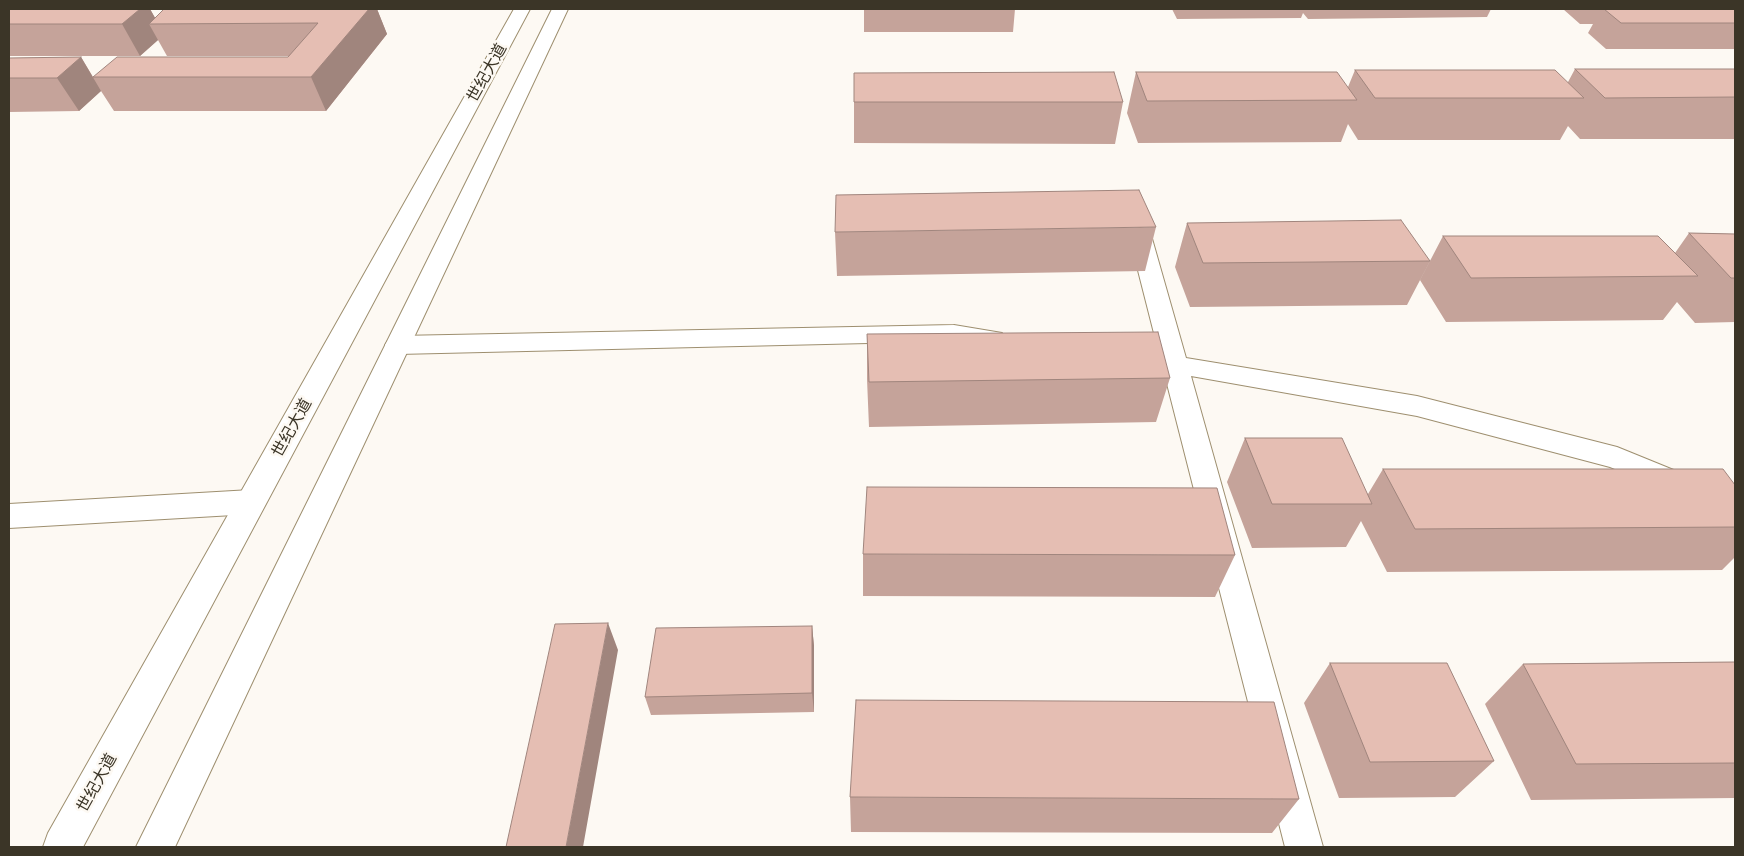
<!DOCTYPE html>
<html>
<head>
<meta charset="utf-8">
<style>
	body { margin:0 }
	#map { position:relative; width:1744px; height:856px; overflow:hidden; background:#fdf9f3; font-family:Inter,sans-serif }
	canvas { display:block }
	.frame { position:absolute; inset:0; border:10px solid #3b3527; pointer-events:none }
</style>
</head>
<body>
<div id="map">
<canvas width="1744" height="856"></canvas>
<div class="frame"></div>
</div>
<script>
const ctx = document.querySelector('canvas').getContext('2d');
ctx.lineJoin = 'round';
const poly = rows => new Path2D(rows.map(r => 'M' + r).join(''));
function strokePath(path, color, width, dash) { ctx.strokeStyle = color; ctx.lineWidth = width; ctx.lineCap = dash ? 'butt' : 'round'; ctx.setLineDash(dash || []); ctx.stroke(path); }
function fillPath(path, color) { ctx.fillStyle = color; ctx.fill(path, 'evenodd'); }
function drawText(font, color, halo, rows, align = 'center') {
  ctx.font = font + ' Inter,"Noto Sans SC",sans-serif'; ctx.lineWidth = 5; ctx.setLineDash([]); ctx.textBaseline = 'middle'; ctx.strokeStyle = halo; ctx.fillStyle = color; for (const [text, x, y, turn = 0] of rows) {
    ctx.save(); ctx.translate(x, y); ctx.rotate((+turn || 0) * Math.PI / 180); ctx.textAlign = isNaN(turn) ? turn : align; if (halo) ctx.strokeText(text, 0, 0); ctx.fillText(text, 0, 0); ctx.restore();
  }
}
const street = poly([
	[1140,228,1148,230,1151,235,1186,358,1417,396,1617,447,1735,495,1735,519,1610,467,1417,416,1191,376,1323,847,1285,847,1164,372,1121,363,1117,357,1121,351,1130,348,1159,353,1129,235,1132,230,1140,228],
	[954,325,1002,333,1006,339,1002,345,993,347,954,341,398,354,389,351,385,345,389,339,398,336,954,325],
	[251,490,261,494,266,502,261,510,251,514,9,528,9,504,251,490]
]);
const primary = poly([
	[514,9,530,9,83,847,43,847,48,833,514,9],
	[552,9,568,9,175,847,136,847,552,9]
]);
const wall = poly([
	[9,9,150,9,155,18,377,9,387,34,326,111,114,111,101,91,79,111,9,112,9,58,81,57,93,77,288,57,289,56,167,56,158,40,140,56,9,56],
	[864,9,1015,9,1013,32,864,32],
	[1172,9,1491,9,1487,17,1308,19,1303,13,1301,18,1177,19],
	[1563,9,1735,9,1735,49,1606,49,1588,33,1593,24,1580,24],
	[1575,69,1735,69,1735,139,1580,139,1568,126,1560,140,1358,140,1348,124,1341,142,1138,143,1127,113,1136,72,1348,87,1355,70,1568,82],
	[854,102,1123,102,1115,144,854,143],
	[1187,223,1430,261,1407,305,1190,307,1175,267],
	[1156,227,1145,271,837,276,835,232],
	[1689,233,1735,234,1735,322,1695,323,1677,302,1663,320,1446,322,1420,280,1443,236,1675,253],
	[867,334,1170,378,1156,422,869,427,867,379],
	[1245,438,1368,494,1383,469,1735,485,1735,557,1722,570,1387,572,1361,521,1346,547,1252,548,1227,482],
	[863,554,1235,555,1215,597,863,596],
	[812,626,814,646,814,712,651,715,645,697],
	[1735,662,1735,798,1531,800,1485,704,1523,664],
	[1330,663,1494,761,1455,797,1339,798,1304,703],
	[850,797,1299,799,1272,833,851,832]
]);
const shadedWall = poly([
	[140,9,150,9,158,23,149,24,158,40,140,56,122,24],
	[369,9,377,9,387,34,326,111,311,77],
	[81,57,101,91,79,111,57,78],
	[608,623,618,650,583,847,566,847],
	[812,626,814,646,814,712,812,693]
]);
const building = poly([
	[9,9,140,9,122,24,9,24,9,9],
	[164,9,369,9,311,77,93,77,117,57,288,57,318,23,149,24,164,9],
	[1604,9,1735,9,1735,23,1621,23,1604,9],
	[81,57,57,78,9,78,9,58,81,57],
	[1575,69,1735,69,1735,97,1605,98,1575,69],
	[1355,70,1555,70,1584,98,1375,98,1355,70],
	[1114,72,1123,102,854,102,854,73,1114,72],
	[1136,72,1337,72,1357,100,1147,101,1136,72],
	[1139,190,1156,227,835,232,836,195,1139,190],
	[1401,220,1430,261,1203,263,1187,223,1401,220],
	[1689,233,1735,234,1735,278,1731,278,1689,233],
	[1443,236,1658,236,1698,276,1471,278,1443,236],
	[1158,332,1170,378,869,382,867,334,1158,332],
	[1245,438,1342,438,1372,504,1272,504,1245,438],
	[1383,469,1723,469,1735,485,1735,527,1415,529,1383,469],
	[867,487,1217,488,1235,555,863,554,867,487],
	[608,623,566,847,506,847,555,624,608,623],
	[812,626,812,693,645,697,656,628,812,626],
	[1735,662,1735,763,1576,764,1523,664,1735,662],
	[1330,663,1447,663,1494,761,1370,762,1330,663],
	[856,700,1274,702,1299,799,850,797,856,700]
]);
const streetNames = [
	["世纪大道",487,73,-61],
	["世纪大道",292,428,-61],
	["世纪大道",97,783,-61]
];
strokePath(street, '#9e8f6f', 2);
strokePath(primary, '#9e8f6f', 2);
fillPath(street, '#fff');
fillPath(primary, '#fff');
fillPath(wall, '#c5a39a');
fillPath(shadedWall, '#a0857d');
fillPath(building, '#e5beb3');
strokePath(building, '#a0857d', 1);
drawText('16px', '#3b3527', '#fdf9f3', streetNames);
</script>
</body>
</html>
